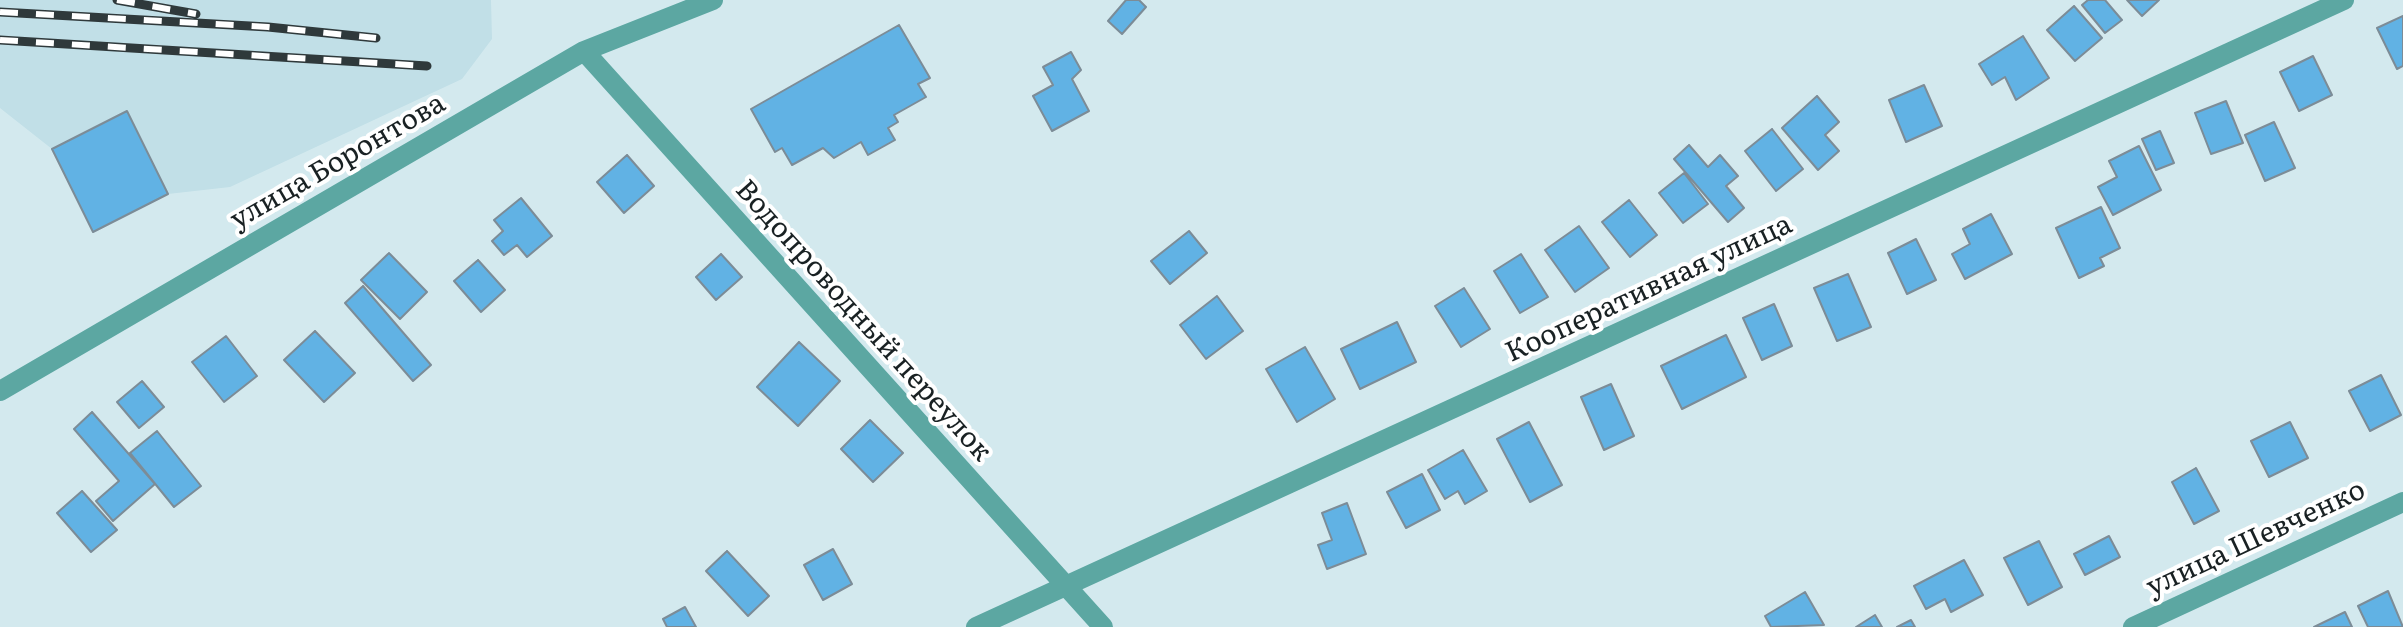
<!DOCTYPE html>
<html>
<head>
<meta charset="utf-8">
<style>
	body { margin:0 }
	canvas { display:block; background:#d3e9ee }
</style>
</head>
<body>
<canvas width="2403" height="627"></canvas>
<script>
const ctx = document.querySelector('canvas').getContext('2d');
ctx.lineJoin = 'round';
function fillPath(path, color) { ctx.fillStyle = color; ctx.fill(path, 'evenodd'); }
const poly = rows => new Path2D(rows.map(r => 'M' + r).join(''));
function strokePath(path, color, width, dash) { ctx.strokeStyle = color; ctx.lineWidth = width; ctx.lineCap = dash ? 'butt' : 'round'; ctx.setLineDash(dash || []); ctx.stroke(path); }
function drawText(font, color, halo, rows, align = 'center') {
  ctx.font = font + ' Literata,serif'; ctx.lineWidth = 8; ctx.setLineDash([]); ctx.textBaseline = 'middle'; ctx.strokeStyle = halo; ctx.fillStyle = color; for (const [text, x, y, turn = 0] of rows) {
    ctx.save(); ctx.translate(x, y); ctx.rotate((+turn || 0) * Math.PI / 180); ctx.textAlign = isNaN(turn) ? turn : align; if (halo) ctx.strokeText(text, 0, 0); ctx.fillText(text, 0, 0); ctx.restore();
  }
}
const built = poly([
	[0,0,491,0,492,39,462,79,230,187,168,194,127,112,52,149,0,108]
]);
const building = poly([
	[1126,0,1139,0,1146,7,1122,34,1108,21,1126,0],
	[2088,0,2105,0,2122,20,2105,33,2082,5,2088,0],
	[2127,0,2159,0,2142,16,2127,0],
	[2074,6,2102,38,2075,61,2047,30,2074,6],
	[2403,16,2403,66,2397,69,2377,28,2403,16],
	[899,25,930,78,918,84,926,97,894,115,898,122,888,128,895,140,868,155,861,142,834,158,823,148,792,165,782,148,775,152,751,109,899,25],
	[2023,36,2049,78,2016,100,2005,77,1992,85,1979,64,2023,36],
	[1071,52,1081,70,1072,79,1089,111,1052,131,1033,96,1053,85,1043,67,1071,52],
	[2313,56,2332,95,2299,111,2280,72,2313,56],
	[1924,85,1942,126,1906,142,1889,100,1924,85],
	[1817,96,1839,122,1825,135,1839,151,1818,170,1782,128,1817,96],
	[2226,101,2243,143,2211,154,2195,113,2226,101],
	[127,111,168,194,93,232,52,149,127,111],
	[2274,122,2295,168,2265,181,2245,135,2274,122],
	[1772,129,1803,169,1776,191,1745,151,1772,129],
	[2160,131,2174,163,2156,170,2142,139,2160,131],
	[1689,145,1708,167,1720,155,1738,176,1726,186,1744,208,1728,222,1674,159,1689,145],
	[2139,146,2161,190,2113,215,2098,187,2117,177,2109,161,2139,146],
	[627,155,654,186,624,213,597,182,627,155],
	[1684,173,1708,204,1683,223,1659,193,1684,173],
	[521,198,552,236,527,257,517,245,504,255,492,241,503,231,494,220,521,198],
	[1629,200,1657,235,1630,257,1602,222,1629,200],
	[2101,207,2120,248,2100,258,2104,266,2079,278,2056,228,2101,207],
	[1991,214,2012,254,1965,279,1952,254,1970,244,1963,229,1991,214],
	[1579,226,1609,268,1575,292,1545,250,1579,226],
	[1189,231,1207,253,1170,284,1151,261,1189,231],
	[1916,239,1936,280,1907,294,1888,253,1916,239],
	[389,253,427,292,400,319,361,280,389,253],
	[721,254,742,277,716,300,696,277,721,254],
	[1521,254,1548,297,1520,313,1494,271,1521,254],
	[478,260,505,290,481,312,454,281,478,260],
	[1848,274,1871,327,1837,341,1814,288,1848,274],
	[363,286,431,365,413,381,345,303,363,286],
	[1464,288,1490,329,1461,347,1435,306,1464,288],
	[1217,296,1243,331,1206,359,1180,325,1217,296],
	[1774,304,1792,346,1762,360,1743,318,1774,304],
	[1397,322,1416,362,1360,389,1341,349,1397,322],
	[315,331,355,373,324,402,284,360,315,331],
	[1726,335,1746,377,1682,409,1661,366,1726,335],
	[226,336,257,376,224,402,192,362,226,336],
	[799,342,840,381,798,426,757,387,799,342],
	[1305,347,1335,399,1297,422,1266,369,1305,347],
	[2381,375,2401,415,2370,431,2349,391,2381,375],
	[142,381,164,407,139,428,117,402,142,381],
	[1611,384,1634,436,1604,450,1581,397,1611,384],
	[92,412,155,484,113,521,96,501,119,481,74,429,92,412],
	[870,420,903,453,873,482,841,449,870,420],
	[1529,422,1562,485,1530,502,1497,439,1529,422],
	[2290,422,2308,458,2269,477,2251,441,2290,422],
	[157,431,201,486,174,507,130,453,157,431],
	[1463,450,1487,491,1465,504,1458,491,1445,499,1428,470,1463,450],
	[2196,468,2219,511,2194,524,2172,482,2196,468],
	[1422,474,1440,510,1406,528,1387,492,1422,474],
	[82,491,117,530,91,552,57,513,82,491],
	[1347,503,1366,554,1327,569,1318,545,1332,540,1322,513,1347,503],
	[2109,536,2120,557,2085,575,2074,554,2109,536],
	[2039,541,2062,587,2028,605,2004,558,2039,541],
	[833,549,852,584,823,600,804,565,833,549],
	[727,551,769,596,748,616,706,571,727,551],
	[1964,560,1983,595,1951,612,1945,599,1926,609,1914,586,1964,560],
	[2388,591,2403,627,2368,627,2358,606,2388,591],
	[1805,592,1824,625,1771,627,1765,616,1805,592],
	[685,607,696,627,667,627,663,619,685,607],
	[2345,612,2352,627,2314,627,2345,612],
	[1875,615,1882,627,1856,627,1875,615],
	[1911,620,1915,627,1897,627,1911,620]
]);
const minor = poly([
	[584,51,1103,627],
	[0,391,584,51,713,0],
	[976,627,2344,0],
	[2133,627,2403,502]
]);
const rail = poly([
	[117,0,196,14],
	[0,12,268,27,376,38],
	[0,40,427,66]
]);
const streetNames = [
	["улица Боронтова",338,162,-30],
	["Кооперативная улица",1649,289,-25],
	["Водопроводный переулок",863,321,48],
	["улица Шевченко",2256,539,-25]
];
fillPath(built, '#c1dfe7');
fillPath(building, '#61b2e4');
strokePath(building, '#7c8c97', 2);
strokePath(minor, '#5ca7a2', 20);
strokePath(rail, '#2f393b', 9);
strokePath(rail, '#fff', 6, [18]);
drawText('28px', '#192123', '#fff', streetNames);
</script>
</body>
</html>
